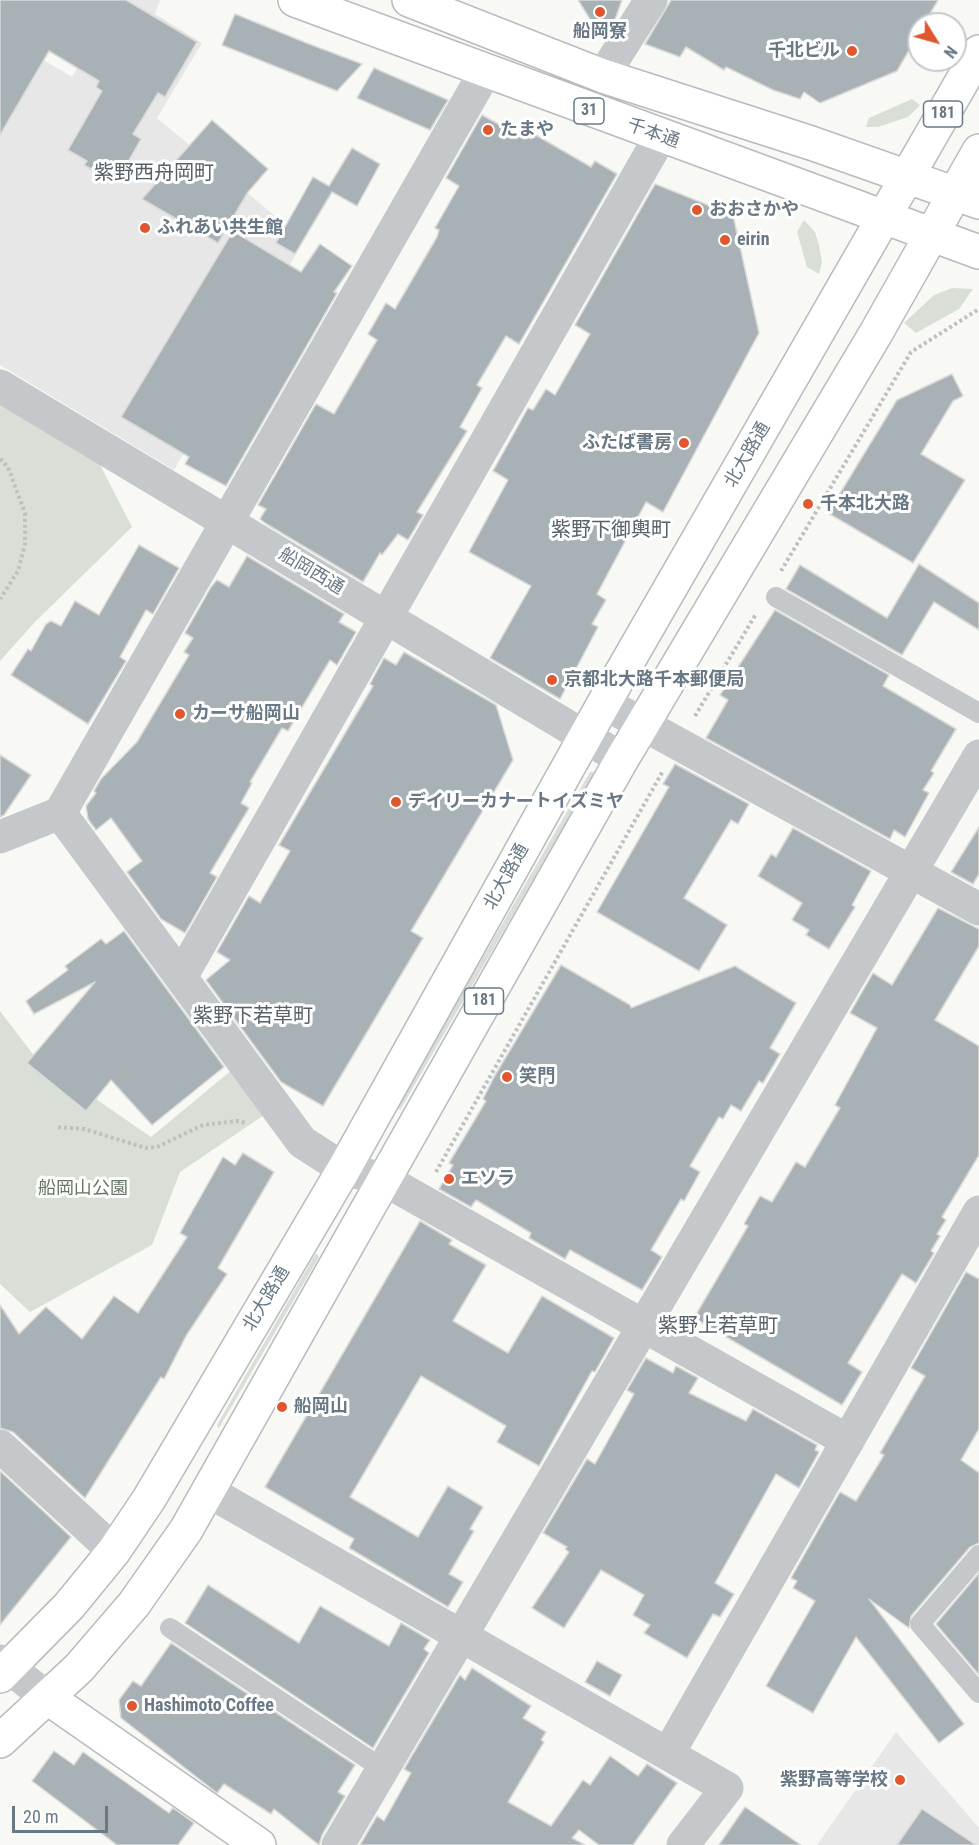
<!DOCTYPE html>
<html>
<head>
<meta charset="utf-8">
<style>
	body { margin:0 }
	#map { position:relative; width:979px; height:1845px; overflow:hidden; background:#f8f8f5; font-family:"Roboto Condensed",sans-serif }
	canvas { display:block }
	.north { position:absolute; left:907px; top:12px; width:60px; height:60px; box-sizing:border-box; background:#fff; border:2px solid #c3c9ce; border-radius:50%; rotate:127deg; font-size:16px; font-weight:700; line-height:24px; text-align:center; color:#687885 }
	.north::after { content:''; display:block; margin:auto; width:21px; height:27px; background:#de572f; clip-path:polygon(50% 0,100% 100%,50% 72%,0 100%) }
	.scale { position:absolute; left:12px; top:1806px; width:96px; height:27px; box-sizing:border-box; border:3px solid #687885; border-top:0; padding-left:8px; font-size:18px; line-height:21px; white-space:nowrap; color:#687885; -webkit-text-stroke:4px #fff; paint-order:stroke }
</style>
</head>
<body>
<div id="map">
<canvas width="979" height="1845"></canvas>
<div class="north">N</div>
<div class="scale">20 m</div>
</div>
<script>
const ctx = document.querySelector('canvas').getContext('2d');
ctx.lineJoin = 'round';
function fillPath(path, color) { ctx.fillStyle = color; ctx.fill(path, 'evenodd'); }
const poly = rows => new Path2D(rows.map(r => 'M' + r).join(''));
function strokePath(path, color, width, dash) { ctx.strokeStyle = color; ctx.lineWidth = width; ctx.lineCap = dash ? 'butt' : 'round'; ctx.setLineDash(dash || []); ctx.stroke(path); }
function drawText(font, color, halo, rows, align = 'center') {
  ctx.font = font + ' "Roboto Condensed","Noto Sans JP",sans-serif'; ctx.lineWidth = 6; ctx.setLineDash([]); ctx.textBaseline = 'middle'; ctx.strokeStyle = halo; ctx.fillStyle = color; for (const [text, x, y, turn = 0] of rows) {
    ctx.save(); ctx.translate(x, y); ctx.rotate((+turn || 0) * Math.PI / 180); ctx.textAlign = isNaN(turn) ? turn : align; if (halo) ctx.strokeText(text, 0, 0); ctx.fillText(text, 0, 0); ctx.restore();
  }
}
const built = poly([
	[115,0,160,0,155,14,202,43,157,118,304,240,174,470,0,365,0,34,72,77],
	[896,1732,979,1828,979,1845,817,1845]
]);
const green = poly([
	[912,99,920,105,908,117,878,127,866,127,869,118],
	[804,220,815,232,819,245,822,262,819,274,807,267,797,232],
	[952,288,973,289,959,309,916,333,904,323,934,295],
	[0,403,97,459,132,527,35,622,0,661],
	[590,772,594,772,594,775,400,1110,397,1106],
	[0,1011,35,1057,151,1137,233,1069,267,1113,180,1172,152,1245,30,1312,0,1284],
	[316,1253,319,1257,219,1428,217,1425]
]);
const building = poly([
	[0,0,126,0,197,42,165,97,158,93,133,134,141,139,116,183,84,165,87,161,68,150,102,91,96,87,99,81,49,51,0,135,0,0],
	[578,0,622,0,613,25,597,30,578,0],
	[671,0,938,0,924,24,919,24,919,33,897,71,820,103,804,92,800,99,773,90,726,67,724,70,686,47,680,57,645,44,671,0],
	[235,14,309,44,362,64,337,91,222,45,235,14],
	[374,68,448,100,430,130,357,98,374,68],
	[482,115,525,139,527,136,531,139,534,134,591,167,595,161,617,174,519,344,506,336,477,385,482,388,460,427,467,431,417,512,423,515,408,540,398,534,382,555,380,553,363,582,265,523,260,519,266,509,258,505,316,404,334,414,377,340,368,334,386,303,395,309,437,237,439,230,435,228,459,186,446,178,482,115],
	[212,120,268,169,248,192,218,243,142,199,212,120],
	[352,148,380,164,357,206,332,192,295,254,276,243,313,177,329,186,352,148],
	[655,184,733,215,759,333,663,512,646,502,597,594,606,600,592,624,598,627,560,699,490,658,531,586,469,552,508,480,493,471,528,408,533,410,546,389,555,395,590,334,575,325,655,184],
	[233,231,301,272,320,244,352,266,334,292,337,293,226,486,185,464,189,457,121,417,233,231],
	[952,374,963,396,953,401,921,454,965,480,913,563,828,513,897,400,952,374],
	[139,545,179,568,153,614,146,610,120,657,126,661,88,724,11,675,28,649,31,651,46,624,51,621,61,626,75,601,99,615,139,545],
	[247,556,344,614,339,622,356,632,337,665,330,660,288,731,282,728,250,782,252,783,241,803,249,808,210,873,217,877,185,933,161,919,127,872,142,861,111,818,96,830,88,819,86,806,96,793,94,791,101,779,137,742,189,655,184,652,193,638,185,633,211,587,217,580,229,587,247,556],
	[919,564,979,603,979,630,934,602,902,655,786,589,800,565,887,618,919,564],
	[775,610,889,675,883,686,956,729,931,771,934,773,923,790,929,793,905,837,894,830,890,839,706,738,728,700,720,695,775,610],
	[404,652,496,705,513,760,411,931,423,938,323,1106,281,1082,206,980,230,960,217,952,249,896,260,903,290,851,279,845,373,686,370,684,384,658,396,665,404,652],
	[0,755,31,775,4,815,0,817,0,755],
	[675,764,749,804,738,824,731,820,684,898,727,925,699,971,597,912,669,787,663,784,675,764],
	[979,827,979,874,973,884,951,872,979,827],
	[793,828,871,871,852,905,855,907,829,949,806,935,809,930,792,920,802,903,758,876,771,854,776,857,793,828],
	[938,908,979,929,979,946,935,1020,979,1046,979,1155,942,1217,946,1220,937,1234,940,1236,931,1251,934,1253,916,1283,902,1274,848,1363,862,1372,842,1405,694,1318,748,1226,744,1224,760,1196,772,1202,796,1162,805,1167,840,1108,835,1105,877,1028,850,1013,873,973,892,985,938,908],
	[124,931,224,1067,152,1125,111,1080,86,1111,27,1063,95,982,34,1014,26,1001,68,970,65,966,101,939,106,944,124,931],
	[561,965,630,1005,631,1008,735,966,796,1003,770,1048,780,1054,763,1083,759,1081,741,1111,731,1105,723,1119,719,1117,690,1166,700,1172,684,1201,681,1199,651,1250,662,1257,642,1290,570,1250,565,1259,529,1238,531,1233,476,1200,471,1207,439,1189,453,1165,449,1163,486,1101,483,1099,494,1077,561,965],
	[243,1153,274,1172,218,1268,227,1274,186,1336,164,1379,161,1377,85,1498,13,1432,0,1428,0,1305,19,1334,46,1307,82,1339,114,1296,138,1313,187,1237,180,1233,223,1157,235,1165,243,1153],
	[420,1221,452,1240,449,1244,486,1265,453,1321,508,1353,542,1296,614,1338,595,1372,592,1371,539,1466,497,1442,506,1426,421,1376,350,1497,418,1537,448,1486,483,1507,470,1529,474,1531,449,1574,463,1582,448,1607,349,1548,354,1539,265,1487,420,1221],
	[966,1272,979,1279,979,1429,961,1460,979,1473,979,1543,970,1547,911,1616,909,1628,869,1599,964,1724,939,1743,856,1637,813,1713,766,1686,815,1601,793,1588,797,1581,791,1578,840,1492,856,1501,884,1455,880,1453,925,1376,911,1368,966,1272],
	[646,1358,673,1373,676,1366,698,1378,689,1393,746,1421,753,1409,817,1445,815,1450,819,1452,799,1488,776,1474,715,1583,734,1594,720,1617,713,1614,687,1658,644,1633,650,1625,633,1615,644,1595,601,1570,564,1628,532,1608,569,1552,565,1549,567,1547,543,1533,587,1459,595,1464,634,1394,627,1390,646,1358],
	[0,1471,71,1537,0,1625,0,1471],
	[979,1573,979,1675,936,1624,979,1573],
	[208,1585,299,1643,320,1606,389,1646,401,1623,430,1640,424,1649,429,1653,373,1748,185,1623,208,1585],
	[171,1643,355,1765,338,1792,345,1796,322,1835,319,1845,274,1809,271,1814,224,1784,217,1793,121,1718,119,1700,133,1681,141,1686,171,1643],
	[597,1661,622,1675,610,1696,585,1682,597,1661],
	[472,1668,531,1706,523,1718,546,1732,541,1740,544,1742,508,1802,551,1826,583,1780,590,1785,610,1756,638,1776,647,1764,677,1783,633,1845,599,1845,579,1830,572,1838,585,1845,360,1845,377,1816,384,1821,411,1773,404,1769,460,1675,465,1680,472,1668],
	[54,1751,74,1765,83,1752,169,1813,173,1808,194,1823,178,1845,117,1845,32,1781,54,1751],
	[745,1807,801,1845,719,1845,745,1807],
	[922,1809,976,1845,897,1845,922,1809]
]);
const path = poly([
	[0,459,8,467,25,513,25,544,18,571,0,599],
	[781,571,911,352,979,309],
	[695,716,756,614],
	[58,1127,84,1129,146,1148,157,1147,203,1125,238,1121,247,1123],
	[436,1172,663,771]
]);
const lane = poly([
	[776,597,979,713],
	[979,1555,920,1624,979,1693],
	[170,1628,383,1769]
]);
const street = poly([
	[603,76,651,0],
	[0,386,622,759],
	[604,703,979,909],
	[60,813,302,1142,344,1169,383,1179,848,1441],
	[0,837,60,813,485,72],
	[181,977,660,137],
	[0,1446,114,1551],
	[208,1491,727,1788,683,1845],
	[0,1661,48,1698],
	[668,1754,979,1212],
	[338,1845,979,756]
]);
const secondary = poly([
	[48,1698,259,1845]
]);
const primary = poly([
	[295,0,979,252],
	[409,0,603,76,811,143,979,202],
	[0,1676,69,1606,114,1551,149,1499,344,1169,604,703,979,52],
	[0,1741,79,1668,134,1604,186,1530,622,759,876,333,979,151]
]);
const markers = [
	[600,12,6,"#de572f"],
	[852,51,6,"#de572f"],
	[488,130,6,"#de572f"],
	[697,210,6,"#de572f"],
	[145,228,6,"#de572f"],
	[725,240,6,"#de572f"],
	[684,443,6,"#de572f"],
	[808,504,6,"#de572f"],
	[552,680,6,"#de572f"],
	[180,714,6,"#de572f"],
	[396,802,6,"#de572f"],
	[507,1077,6,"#de572f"],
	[449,1179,6,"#de572f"],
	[282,1407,6,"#de572f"],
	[132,1706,6,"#de572f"],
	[900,1780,6,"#de572f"]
];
const shields = [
	[589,111,30],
	[943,114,39],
	[484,1001,39]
];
const shieldNames = [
	["31",589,111],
	["181",943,114],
	["181",484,1001]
];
const poiNames = [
	["船岡寮",600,32,"center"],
	["千北ビル",840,51,"right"],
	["たまや",500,130],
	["おおさかや",709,210],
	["ふれあい共生館",157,228],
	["eirin",737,240],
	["ふたば書房",672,443,"right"],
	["千本北大路",820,504],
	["京都北大路千本郵便局",564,680],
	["カーサ船岡山",192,714],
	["デイリーカナートイズミヤ",408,802],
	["笑門",519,1077],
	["エソラ",461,1179],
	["船岡山",294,1407],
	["Hashimoto Coffee",144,1706],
	["紫野高等学校",888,1780,"right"]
];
const streetNames = [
	["千本通",653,134,20],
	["北大路通",748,455,-60],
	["船岡西通",311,572,31],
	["北大路通",507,877,-61],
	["北大路通",267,1299,-59]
];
const parkNames = [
	["船岡山公園",83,1189]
];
const neighbourhoodNames = [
	["紫野西舟岡町",154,174],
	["紫野下御輿町",611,531],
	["紫野下若草町",253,1017],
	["紫野上若草町",718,1327]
];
fillPath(built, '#e6e7e6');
fillPath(green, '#d9dfd6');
fillPath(building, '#a8b1b6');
strokePath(building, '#d9dad7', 1.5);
strokePath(secondary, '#b6bbbf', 36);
strokePath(primary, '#b7bbbf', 36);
strokePath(path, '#bec0c2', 4, [3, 3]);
strokePath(lane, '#c4c8cb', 20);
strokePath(street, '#c4c8cb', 33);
strokePath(secondary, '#fff', 33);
strokePath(primary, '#fff', 33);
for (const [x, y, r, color] of markers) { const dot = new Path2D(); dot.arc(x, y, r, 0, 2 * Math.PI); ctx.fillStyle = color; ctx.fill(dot); strokePath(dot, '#fff', 2); }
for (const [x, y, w] of shields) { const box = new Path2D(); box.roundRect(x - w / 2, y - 13, w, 26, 4.5); ctx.fillStyle = '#fff'; ctx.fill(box); strokePath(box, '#687885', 1.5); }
drawText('bold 16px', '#687885', null, shieldNames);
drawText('bold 18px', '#687885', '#fff', poiNames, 'left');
drawText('18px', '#687885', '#fff', streetNames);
drawText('18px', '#667763', '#fff', parkNames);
drawText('20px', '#56616a', '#fff', neighbourhoodNames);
</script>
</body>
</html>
